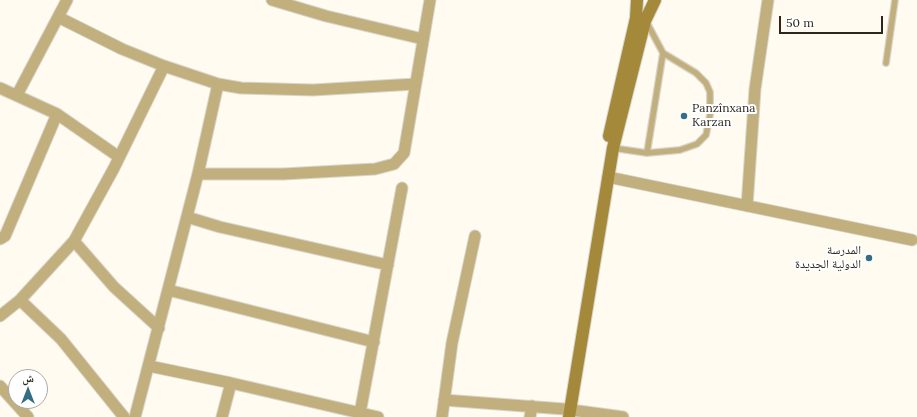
<!DOCTYPE html>
<html>
<head>
<meta charset="utf-8">
<style>
	body { margin:0 }
	#map { position:relative; width:917px; height:417px; overflow:hidden; background:#fffbf0; font-family:Lora,"Noto Naskh Arabic",serif }
	canvas { display:block }
	.north { position:absolute; left:8px; top:369px; width:40px; height:40px; box-sizing:border-box; background:#fff; border:1px solid #aaa9a5; border-radius:50%; rotate:0deg; font-size:11px; font-weight:700; line-height:16px; text-align:center; color:#2b271d }
	.north::after { content:''; display:block; margin:auto; width:14px; height:18px; background:#346e86; clip-path:polygon(50% 0,100% 100%,50% 72%,0 100%) }
	.scale { position:absolute; left:779px; top:16px; width:104px; height:18px; box-sizing:border-box; border:2px solid #2b271d; border-top:0; padding-left:5px; font-size:12px; line-height:14px; white-space:nowrap; color:#2b271d; -webkit-text-stroke:3px #fff; paint-order:stroke }
</style>
</head>
<body>
<div id="map">
<canvas width="917" height="417"></canvas>
<div class="north">ش</div>
<div class="scale">50 m</div>
</div>
<script>
const ctx = document.querySelector('canvas').getContext('2d');
ctx.lineJoin = 'round';
const poly = rows => new Path2D(rows.map(r => 'M' + r).join(''));
function strokePath(path, color, width, dash) { ctx.strokeStyle = color; ctx.lineWidth = width; ctx.lineCap = dash ? 'butt' : 'round'; ctx.setLineDash(dash || []); ctx.stroke(path); }
function drawText(font, color, halo, rows, align = 'center') {
  ctx.font = font + ' Lora,"Noto Naskh Arabic",serif'; ctx.lineWidth = 4; ctx.setLineDash([]); ctx.textBaseline = 'middle'; ctx.strokeStyle = halo; ctx.fillStyle = color; for (const [text, x, y, turn = 0] of rows) {
    ctx.save(); ctx.translate(x, y); ctx.rotate((+turn || 0) * Math.PI / 180); ctx.textAlign = isNaN(turn) ? turn : align; if (halo) ctx.strokeText(text, 0, 0); ctx.fillText(text, 0, 0); ctx.restore();
  }
}
const lane = poly([
	[886,63,895,0],
	[613,148,647,153,680,150,697,144,706,135,710,115,710,92,706,83,696,73,663,53,647,23],
	[647,153,663,53]
]);
const street = poly([
	[272,0,326,16,423,39],
	[58,17,122,49,164,66,218,84,241,88,313,90,415,84],
	[0,88,57,114,119,157],
	[17,95,67,0],
	[198,174,283,174,375,169,394,164,404,153,430,0],
	[608,177,912,240],
	[747,206,755,89,768,0],
	[187,217,220,227,388,265],
	[0,239,5,236,57,114],
	[74,241,114,287,159,328],
	[168,290,374,342],
	[20,300,61,339,124,417],
	[0,316,20,300,74,241,114,168,164,66],
	[149,366,231,383,378,417],
	[0,386,28,417],
	[444,400,564,409,623,417],
	[360,413,402,188],
	[135,417,198,174,218,84],
	[222,417,231,383],
	[442,417,452,343,475,236],
	[530,417,532,406]
]);
const secondary = poly([
	[609,136,636,18,637,0],
	[569,417,613,148,645,21,655,0]
]);
const markers = [
	[684,116,4,"#346e86"],
	[869,258,4,"#346e86"]
];
const poiNames = [
	["Panzînxana",692,109],
	["Karzan",692,123],
	["المدرسة",861,251,"right"],
	["الدولية الجديدة",861,265,"right"]
];
strokePath(lane, '#d9d5ca', 8);
strokePath(street, '#d9d5ca', 13);
strokePath(secondary, '#d9d5ca', 14);
strokePath(lane, '#c1af7e', 5.5);
strokePath(street, '#c1af7e', 11);
strokePath(secondary, '#a4893a', 12);
for (const [x, y, r, color] of markers) { const dot = new Path2D(); dot.arc(x, y, r, 0, 2 * Math.PI); ctx.fillStyle = color; ctx.fill(dot); strokePath(dot, '#fff', 1.5); }
drawText('12px', '#2b271d', '#fff', poiNames, 'left');
</script>
</body>
</html>
